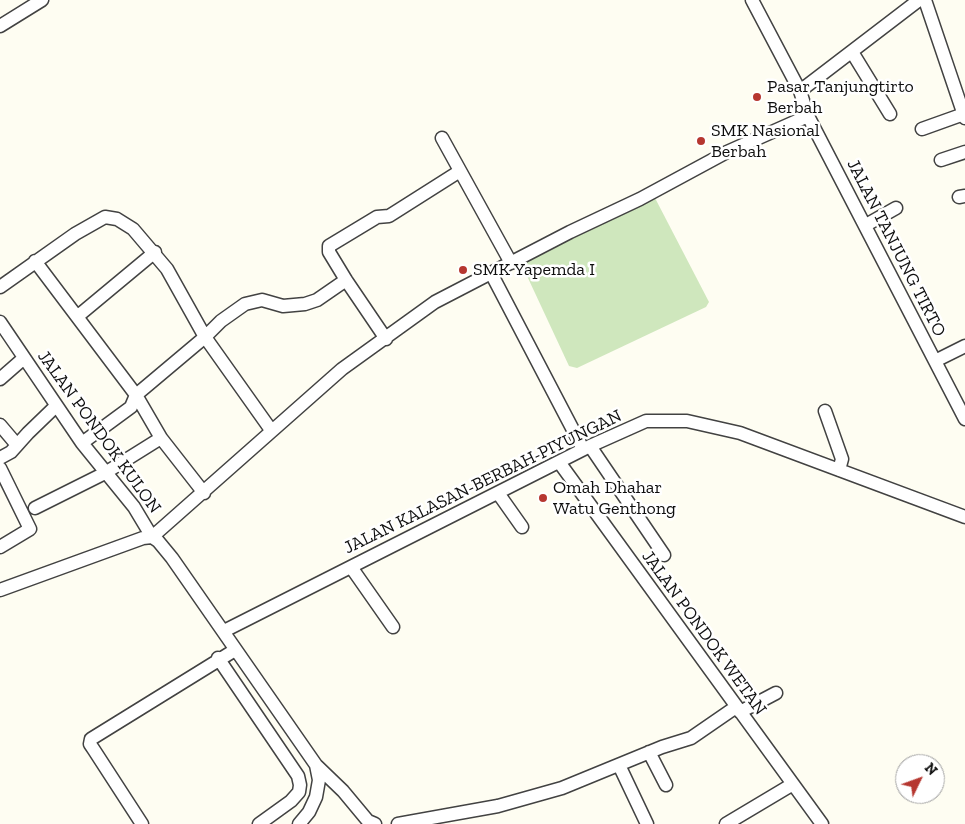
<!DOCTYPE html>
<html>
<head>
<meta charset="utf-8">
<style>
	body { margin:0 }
	#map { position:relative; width:965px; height:824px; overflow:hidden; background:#fefdf2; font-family:"Zilla Slab",serif }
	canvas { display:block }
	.north { position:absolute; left:895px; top:754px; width:50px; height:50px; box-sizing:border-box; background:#fff; border:1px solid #9f9f9f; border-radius:50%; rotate:48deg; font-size:14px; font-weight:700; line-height:20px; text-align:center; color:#0f0f0f }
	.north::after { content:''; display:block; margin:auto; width:18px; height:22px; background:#b63730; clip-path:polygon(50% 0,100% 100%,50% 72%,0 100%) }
</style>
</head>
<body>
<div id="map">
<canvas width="965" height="824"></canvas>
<div class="north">N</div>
</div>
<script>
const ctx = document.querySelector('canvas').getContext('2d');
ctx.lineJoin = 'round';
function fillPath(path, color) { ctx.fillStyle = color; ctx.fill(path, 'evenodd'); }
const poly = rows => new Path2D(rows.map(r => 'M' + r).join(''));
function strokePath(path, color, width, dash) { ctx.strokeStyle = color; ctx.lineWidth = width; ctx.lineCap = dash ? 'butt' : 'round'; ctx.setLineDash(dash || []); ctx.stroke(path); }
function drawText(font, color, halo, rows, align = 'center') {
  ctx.font = font + ' "Zilla Slab",serif'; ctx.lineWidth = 5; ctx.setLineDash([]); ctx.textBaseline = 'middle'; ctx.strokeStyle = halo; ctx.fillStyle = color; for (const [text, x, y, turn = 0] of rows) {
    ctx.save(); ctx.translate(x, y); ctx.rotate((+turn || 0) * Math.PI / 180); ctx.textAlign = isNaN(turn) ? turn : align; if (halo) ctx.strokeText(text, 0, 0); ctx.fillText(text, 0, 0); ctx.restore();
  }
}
const green = poly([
	[655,198,709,302,706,307,577,368,569,366,521,263]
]);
const minor = poly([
	[752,0,800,91,808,116,965,419],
	[925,0,965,118],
	[0,26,42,0],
	[852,52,890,114],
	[800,91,919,0],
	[922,129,964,114],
	[442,138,511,263],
	[941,160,965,152],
	[959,197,965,196],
	[866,225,896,208],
	[491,273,583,449],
	[0,287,75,234,105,217,117,219,133,229,167,269,205,337,271,430],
	[78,316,155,252],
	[0,322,82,443,134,507,152,537,342,369,435,302,570,232,640,199,727,152,808,116],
	[386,339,346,280,329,252,329,246,377,217,389,216,460,171],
	[935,361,965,346],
	[0,379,24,358],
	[825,411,842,459,839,470],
	[0,425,17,445],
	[161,438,204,493],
	[82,443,131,407,136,395,205,337,221,321,245,304,262,300,283,306,305,304,317,300,346,280],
	[590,446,664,555],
	[0,458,11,452,28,433,56,406],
	[559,462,822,824],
	[0,468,30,529,0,547],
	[498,493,522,527],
	[35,508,105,473,161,438,136,395,35,261],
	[351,567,393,627],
	[0,590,143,538,152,537,158,541,172,558,316,765,319,780,316,797,309,812,299,824],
	[224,631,590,446,646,421,687,421,740,433,965,517],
	[218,658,298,776,300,785,299,792,291,801,259,824],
	[740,712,776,693],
	[649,752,666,785],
	[316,765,343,791,368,821,375,824],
	[619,765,647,824],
	[142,824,94,750,90,744,91,739,235,650],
	[398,824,498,806,562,788,662,747,691,738,736,707],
	[726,824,793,784]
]);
const markers = [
	[757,97,5,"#b63730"],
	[701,141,5,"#b63730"],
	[463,270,5,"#b63730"],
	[543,498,5,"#b63730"]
];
const poiNames = [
	["Pasar Tanjungtirto",767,87],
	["Berbah",767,108],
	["SMK Nasional",711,131],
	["Berbah",711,152],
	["SMK Yapemda I",473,270],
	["Omah Dhahar",553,488],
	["Watu Genthong",553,509]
];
const streetNames = [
	["JALAN TANJUNG TIRTO",896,248,63],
	["JALAN PONDOK KULON",99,432,54],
	["JALAN KALASAN-BERBAH-PIYUNGAN",483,482,-26],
	["JALAN PONDOK WETAN",704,633,54]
];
fillPath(green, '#cfe7bd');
strokePath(minor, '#424242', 15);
strokePath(minor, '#fff', 12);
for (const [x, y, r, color] of markers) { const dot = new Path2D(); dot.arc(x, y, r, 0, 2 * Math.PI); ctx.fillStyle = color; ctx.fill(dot); strokePath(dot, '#fff', 2); }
drawText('18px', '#0f0f0f', '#fff', poiNames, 'left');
drawText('18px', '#0f0f0f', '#fff', streetNames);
</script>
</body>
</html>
